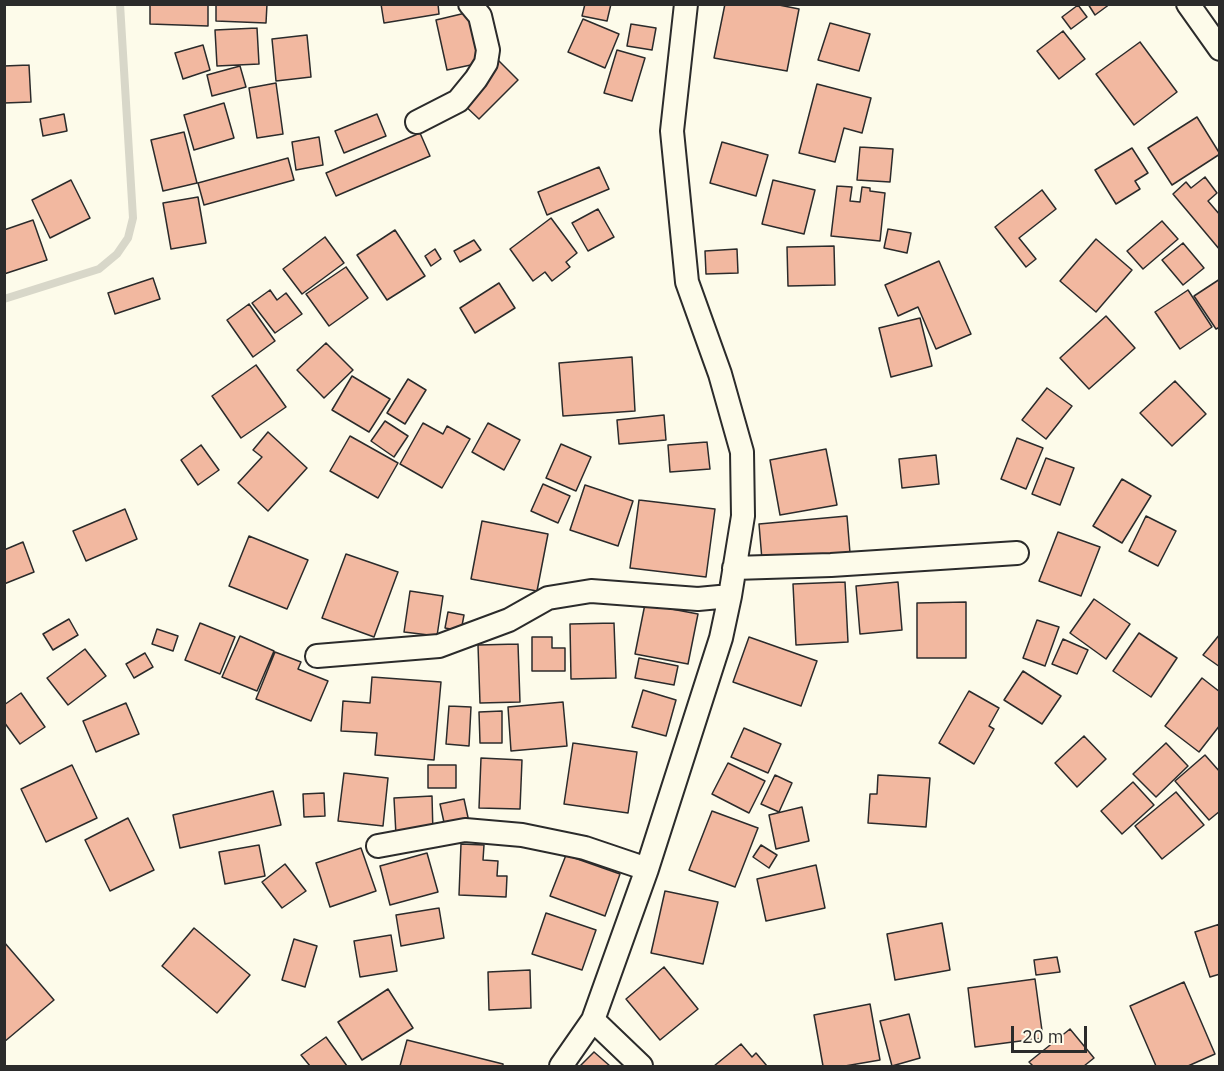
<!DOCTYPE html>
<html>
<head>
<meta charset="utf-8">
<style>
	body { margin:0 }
	#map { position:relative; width:1224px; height:1071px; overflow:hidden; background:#fdfbea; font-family:"IBM Plex Sans",sans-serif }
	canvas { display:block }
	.frame { position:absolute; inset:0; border:6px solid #2b2b2b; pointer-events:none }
	.scale { position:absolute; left:1011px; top:1026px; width:76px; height:27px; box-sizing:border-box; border:3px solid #2b2b2b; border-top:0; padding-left:8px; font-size:18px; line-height:21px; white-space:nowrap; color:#2b2b2b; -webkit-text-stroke:4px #fdfbea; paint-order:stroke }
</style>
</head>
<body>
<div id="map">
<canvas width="1224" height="1071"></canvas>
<div class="frame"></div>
<div class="scale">20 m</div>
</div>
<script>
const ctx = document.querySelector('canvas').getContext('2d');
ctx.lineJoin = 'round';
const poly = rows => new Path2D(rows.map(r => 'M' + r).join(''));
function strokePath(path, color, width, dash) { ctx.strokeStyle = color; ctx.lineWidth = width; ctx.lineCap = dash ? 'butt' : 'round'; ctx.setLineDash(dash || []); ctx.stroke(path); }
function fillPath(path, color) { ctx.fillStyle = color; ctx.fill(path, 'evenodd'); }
const stream = poly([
	[4,299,99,269,117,254,128,238,133,218,120,4]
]);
const building = poly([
	[150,4,208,4,208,26,150,24,150,4],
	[216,4,267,4,266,23,216,21,216,4],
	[381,4,438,4,439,14,384,23,381,4],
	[585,4,611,4,607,21,582,16,585,4],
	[725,4,774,4,799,9,787,71,714,58,725,4],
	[1088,4,1110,4,1095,15,1088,4],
	[1078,5,1087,17,1071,29,1062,17,1078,5],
	[474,11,485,62,447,70,436,20,474,11],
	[583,19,619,34,605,68,568,52,583,19],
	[830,23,870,34,859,71,818,60,830,23],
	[631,24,656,28,652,50,627,46,631,24],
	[257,28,259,64,217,66,215,30,257,28],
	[1063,31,1085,59,1059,79,1037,51,1063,31],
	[307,35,311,77,276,81,272,39,307,35],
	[1140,42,1177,92,1134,125,1096,74,1140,42],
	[203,45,210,70,183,79,175,53,203,45],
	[617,50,645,58,632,101,604,93,617,50],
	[499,61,518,80,479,119,460,101,499,61],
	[29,65,31,102,4,103,4,66,29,65],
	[240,66,246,87,212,96,207,75,240,66],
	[276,83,283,134,257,138,249,88,276,83],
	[817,84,871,98,862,133,844,128,835,162,799,153,817,84],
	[224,103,234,138,194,150,184,115,224,103],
	[64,114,67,131,43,136,40,119,64,114],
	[377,114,386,136,344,153,335,131,377,114],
	[1197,117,1220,154,1172,185,1148,148,1197,117],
	[184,132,197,183,163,191,151,140,184,132],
	[420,133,430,156,336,196,326,173,420,133],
	[319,137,323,165,296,170,292,142,319,137],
	[722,142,768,155,756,196,710,183,722,142],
	[860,147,893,149,890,182,857,180,860,147],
	[1132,148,1148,173,1135,181,1140,189,1116,204,1095,170,1132,148],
	[288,158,294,180,204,205,198,183,288,158],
	[599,167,609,189,547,215,538,192,599,167],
	[1205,177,1217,193,1208,201,1220,215,1220,250,1173,194,1186,182,1191,188,1205,177],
	[71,180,90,218,50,238,32,200,71,180],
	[773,180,815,190,804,234,762,224,773,180],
	[837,186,852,187,850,201,860,202,862,187,870,188,870,191,885,193,880,241,831,236,837,186],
	[1042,190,1056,209,1019,238,1036,259,1026,267,995,227,1042,190],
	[198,197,206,243,171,249,163,203,198,197],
	[598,209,614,237,588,251,572,223,598,209],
	[551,218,577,253,566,262,570,267,552,281,545,272,533,281,510,249,551,218],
	[33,220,47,260,4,274,4,230,33,220],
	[1162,221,1178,239,1143,269,1127,251,1162,221],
	[888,229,911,233,907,253,884,248,888,229],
	[395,230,425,276,387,300,357,255,395,230],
	[325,237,344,263,302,294,283,269,325,237],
	[1096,239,1132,270,1096,312,1060,281,1096,239],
	[474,240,481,250,460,262,454,251,474,240],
	[1183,243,1204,268,1183,285,1162,260,1183,243],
	[834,246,835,285,788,286,787,247,834,246],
	[435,249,441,259,431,266,425,256,435,249],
	[737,249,738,273,706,274,705,251,737,249],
	[939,261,971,334,936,349,918,307,898,316,885,285,939,261],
	[346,267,368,298,329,326,306,294,346,267],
	[153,278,160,299,115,314,108,293,153,278],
	[1220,279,1220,327,1216,329,1194,296,1220,279],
	[499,283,515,308,475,333,460,308,499,283],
	[270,290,277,300,286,293,302,314,275,333,252,303,270,290],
	[1188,290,1212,327,1180,349,1155,312,1188,290],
	[249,304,275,341,253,357,227,320,249,304],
	[1106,316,1135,348,1089,389,1060,358,1106,316],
	[920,318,932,366,891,377,879,328,920,318],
	[326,343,353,370,324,398,297,370,326,343],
	[632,357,635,411,563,416,559,363,632,357],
	[256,365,286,407,241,438,212,396,256,365],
	[352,376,390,399,369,432,332,410,352,376],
	[408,379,426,390,405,424,387,413,408,379],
	[1175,381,1206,414,1172,446,1140,413,1175,381],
	[1047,388,1072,406,1046,439,1022,420,1047,388],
	[664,415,666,440,619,444,617,420,664,415],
	[385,421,408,436,394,457,371,441,385,421],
	[423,423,443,434,447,426,470,439,442,488,400,464,423,423],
	[488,423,520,440,504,470,472,452,488,423],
	[268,432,307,468,268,511,238,483,262,457,253,450,268,432],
	[350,436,398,463,378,498,330,471,350,436],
	[1017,438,1043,448,1026,489,1001,479,1017,438],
	[707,442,710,469,670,472,668,445,707,442],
	[561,444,591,457,576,491,546,478,561,444],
	[201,445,219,470,198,485,181,460,201,445],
	[826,449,837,505,780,515,770,460,826,449],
	[936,455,939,484,902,488,899,459,936,455],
	[1046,458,1074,468,1060,505,1032,494,1046,458],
	[1122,479,1151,496,1122,543,1093,526,1122,479],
	[543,484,570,496,558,523,531,511,543,484],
	[585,485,633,501,618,546,570,530,585,485],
	[639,500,715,509,706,577,630,568,639,500],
	[125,509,137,539,86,561,73,531,125,509],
	[847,516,850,553,762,560,759,524,847,516],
	[1146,516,1176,531,1158,566,1129,551,1146,516],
	[482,521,548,534,537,591,471,579,482,521],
	[1058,532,1100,547,1081,596,1039,581,1058,532],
	[249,536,308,560,287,609,229,586,249,536],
	[23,542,34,572,4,584,4,550,23,542],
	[346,554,398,572,374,637,322,618,346,554],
	[845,582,848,642,796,645,793,584,845,582],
	[898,582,902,630,860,634,856,586,898,582],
	[410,591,443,596,437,636,404,632,410,591],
	[1094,599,1130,624,1106,659,1070,633,1094,599],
	[966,602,966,658,917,658,917,603,966,602],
	[645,604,698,614,688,664,635,654,645,604],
	[448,612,464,615,461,631,445,628,448,612],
	[69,619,78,635,53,650,43,634,69,619],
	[1037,620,1059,627,1045,666,1023,658,1037,620],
	[200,623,235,637,220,674,185,660,200,623],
	[614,623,616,678,571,679,570,624,614,623],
	[157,629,178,636,173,651,152,644,157,629],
	[1139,633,1177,658,1151,697,1113,671,1139,633],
	[1220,634,1220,667,1203,655,1220,634],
	[240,636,274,651,257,691,222,677,240,636],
	[532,637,552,637,552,648,565,648,565,671,532,671,532,637],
	[749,637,817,661,801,706,733,682,749,637],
	[1063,639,1088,650,1077,674,1052,664,1063,639],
	[518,644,520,702,480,703,478,645,518,644],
	[85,649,106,676,68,705,47,678,85,649],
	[275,652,301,662,298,669,328,681,311,721,256,699,275,652],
	[145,653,153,667,134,678,126,664,145,653],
	[639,658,678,666,674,685,635,678,639,658],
	[1023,671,1061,696,1042,724,1004,700,1023,671],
	[372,677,441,682,434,760,375,755,377,733,341,731,343,701,370,703,372,677],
	[1202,678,1220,692,1220,725,1199,752,1165,726,1202,678],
	[643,690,676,700,666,736,632,727,643,690],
	[969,691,999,708,989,726,994,729,974,764,939,743,969,691],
	[21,693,45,727,20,744,4,722,4,705,21,693],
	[563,702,567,746,511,751,508,707,563,702],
	[126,703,139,734,96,752,83,721,126,703],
	[449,706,471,707,469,746,446,744,449,706],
	[502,711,502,743,480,743,479,712,502,711],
	[744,728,781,744,768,773,731,757,744,728],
	[1084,736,1106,759,1077,787,1055,763,1084,736],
	[573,743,637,752,628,813,564,804,573,743],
	[1166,743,1188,766,1156,797,1133,774,1166,743],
	[1205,755,1220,772,1220,811,1209,820,1175,781,1205,755],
	[481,758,522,760,520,809,479,808,481,758],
	[728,763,765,781,749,813,712,794,728,763],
	[72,765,97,818,46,842,21,789,72,765],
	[428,765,456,765,456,788,428,788,428,765],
	[344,773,388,778,383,826,338,821,344,773],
	[775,775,792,783,779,812,761,804,775,775],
	[878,775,930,778,926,827,868,823,870,794,877,794,878,775],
	[1133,782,1154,805,1122,834,1101,811,1133,782],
	[273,791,281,825,180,848,173,815,273,791],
	[1176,792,1204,825,1162,859,1135,826,1176,792],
	[324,793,325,816,304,817,303,794,324,793],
	[432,796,433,834,396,835,394,798,432,796],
	[464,799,469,822,445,827,440,804,464,799],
	[802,807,809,841,776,849,769,815,802,807],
	[712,811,758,828,735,887,689,870,712,811],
	[128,818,154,870,110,891,85,840,128,818],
	[461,844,484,845,483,860,498,861,497,876,507,876,506,897,459,895,461,844],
	[259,845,265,876,225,884,219,852,259,845],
	[761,845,777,855,769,868,753,857,761,845],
	[361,848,376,891,330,907,316,863,361,848],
	[427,853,438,892,390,905,380,866,427,853],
	[566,855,620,874,605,916,550,896,566,855],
	[285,864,306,891,282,908,262,882,285,864],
	[816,865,825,908,766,921,757,879,816,865],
	[665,891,718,902,703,964,651,953,665,891],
	[439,908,444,938,401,946,396,915,439,908],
	[546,913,596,930,582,970,532,954,546,913],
	[942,923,950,970,895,980,887,934,942,923],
	[1220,924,1220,974,1210,977,1195,932,1220,924],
	[194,928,250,975,217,1013,162,966,194,928],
	[391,935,397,971,360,977,354,941,391,935],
	[294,939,317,946,305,987,282,980,294,939],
	[4,942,54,1000,4,1042,4,942],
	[1057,957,1060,972,1036,975,1034,960,1057,957],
	[664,967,698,1009,660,1040,626,999,664,967],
	[530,970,531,1008,489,1010,488,972,530,970],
	[1035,979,1043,1038,975,1047,968,988,1035,979],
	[1184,982,1215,1054,1188,1066,1156,1066,1130,1006,1184,982],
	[388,989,413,1028,362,1060,338,1022,388,989],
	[870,1004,880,1060,845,1066,823,1066,814,1015,870,1004],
	[909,1014,920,1058,892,1066,880,1021,909,1014],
	[1070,1029,1094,1058,1084,1066,1033,1066,1029,1062,1070,1029],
	[326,1037,347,1066,310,1066,301,1055,326,1037],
	[407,1040,503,1064,503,1066,400,1066,407,1040],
	[741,1044,752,1057,756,1053,767,1066,714,1066,741,1044],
	[594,1052,610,1066,580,1066,594,1052]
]);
const minor = poly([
	[1188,4,1220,49],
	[417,122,458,101,476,79,486,63,488,50,480,16,470,4],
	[734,568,831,565,1017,553],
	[317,656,439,646,509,620,548,598,591,591,698,599,730,596],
	[378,846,465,830,522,835,585,848,647,869],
	[593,1020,641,1066],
	[561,1066,593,1020,647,869,721,638,730,596,743,516,742,452,720,374,687,282,672,131,686,4]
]);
strokePath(stream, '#d8d7c9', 8);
fillPath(building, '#f2b8a0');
strokePath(building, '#2b2b2b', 1.5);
strokePath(minor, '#2b2b2b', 26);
strokePath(minor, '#fdfbea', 22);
</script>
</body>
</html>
